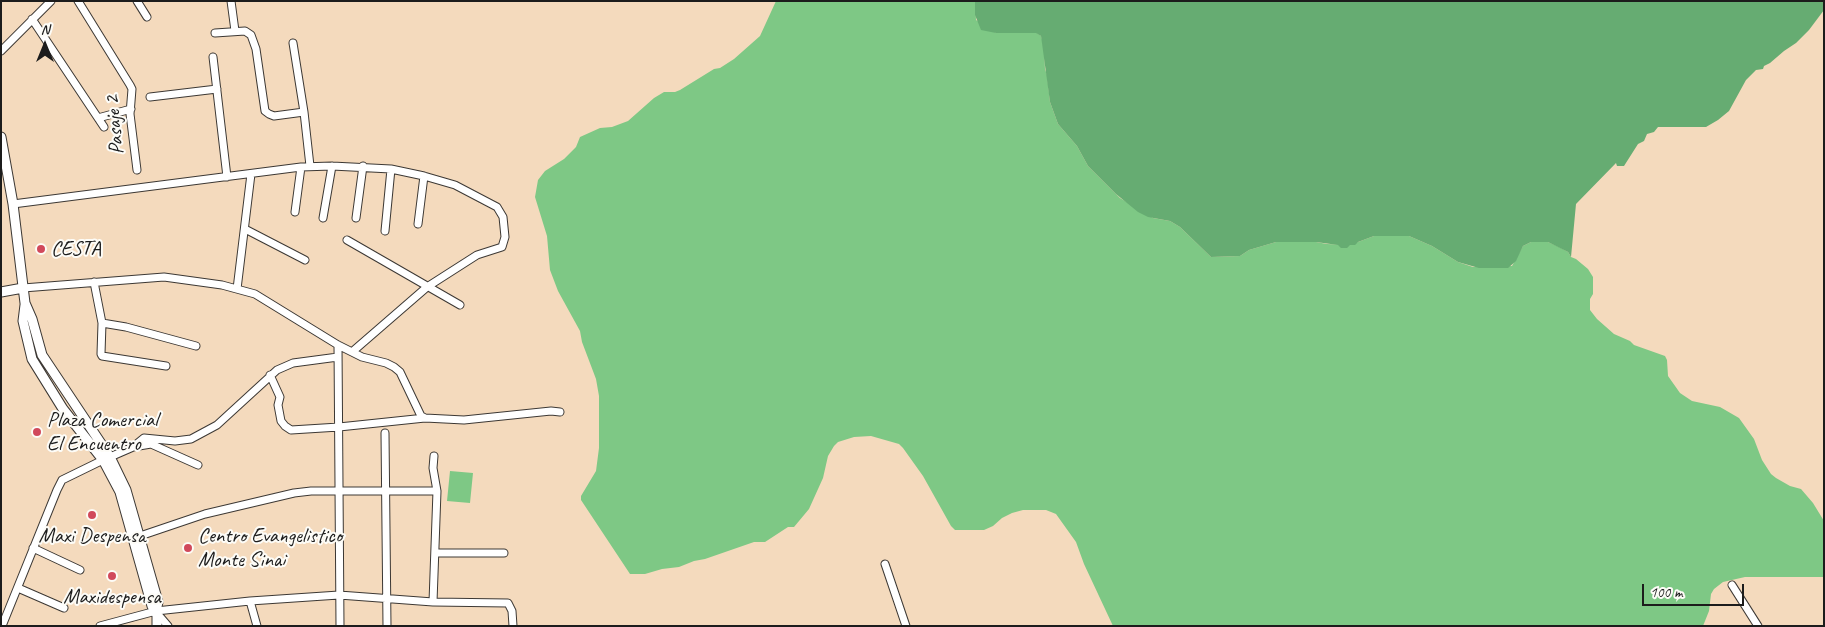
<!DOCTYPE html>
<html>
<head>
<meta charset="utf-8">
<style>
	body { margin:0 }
	#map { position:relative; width:1825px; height:627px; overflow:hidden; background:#f4dabd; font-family:Caveat,sans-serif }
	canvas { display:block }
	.frame { position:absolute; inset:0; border:2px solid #1c1c1c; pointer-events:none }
	.north { position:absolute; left:20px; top:20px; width:50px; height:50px; -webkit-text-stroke:4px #fdfcf7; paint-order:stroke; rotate:0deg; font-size:14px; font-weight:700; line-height:20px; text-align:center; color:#1c1c1c }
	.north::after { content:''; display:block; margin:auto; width:18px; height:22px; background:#1c1c1c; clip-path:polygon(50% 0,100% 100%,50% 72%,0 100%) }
	.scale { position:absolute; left:1642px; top:584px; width:102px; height:22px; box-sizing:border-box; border:2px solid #1c1c1c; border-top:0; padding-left:6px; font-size:15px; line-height:18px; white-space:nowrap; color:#1c1c1c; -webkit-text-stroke:4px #fdfcf7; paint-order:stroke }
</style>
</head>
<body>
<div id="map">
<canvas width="1825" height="627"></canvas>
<div class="frame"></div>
<div class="north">N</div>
<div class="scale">100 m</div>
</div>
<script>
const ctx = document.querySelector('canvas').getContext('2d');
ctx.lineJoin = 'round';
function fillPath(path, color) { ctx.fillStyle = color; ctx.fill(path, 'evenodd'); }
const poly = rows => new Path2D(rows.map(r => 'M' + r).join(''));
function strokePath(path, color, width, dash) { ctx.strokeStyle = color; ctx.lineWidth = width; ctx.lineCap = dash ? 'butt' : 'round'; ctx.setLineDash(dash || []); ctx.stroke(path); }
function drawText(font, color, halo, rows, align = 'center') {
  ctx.font = font + ' Caveat,sans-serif'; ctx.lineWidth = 4; ctx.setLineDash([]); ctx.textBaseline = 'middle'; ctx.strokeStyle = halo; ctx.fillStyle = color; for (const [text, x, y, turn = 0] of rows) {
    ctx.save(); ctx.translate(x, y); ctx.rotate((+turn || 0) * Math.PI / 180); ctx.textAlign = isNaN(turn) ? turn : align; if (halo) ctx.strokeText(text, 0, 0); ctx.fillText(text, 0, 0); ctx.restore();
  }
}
const green = poly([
	[776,1,975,1,976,20,996,33,1037,33,1041,36,1044,47,1045,69,1047,75,1050,102,1058,124,1077,146,1088,166,1120,198,1153,218,1170,221,1180,227,1211,257,1240,256,1249,250,1276,242,1316,242,1327,244,1350,245,1374,236,1409,236,1432,246,1458,262,1473,267,1512,266,1523,246,1531,242,1548,242,1559,247,1568,252,1571,257,1576,259,1588,269,1593,277,1593,294,1590,299,1590,310,1597,319,1614,334,1630,341,1634,345,1665,356,1667,360,1668,376,1680,393,1692,401,1720,407,1739,418,1754,439,1762,460,1771,474,1776,478,1790,486,1801,489,1813,503,1824,521,1824,577,1745,577,1723,582,1714,589,1711,594,1709,611,1703,626,1113,626,1084,564,1076,542,1056,514,1046,510,1023,510,1012,513,1002,518,993,526,984,530,955,530,951,526,923,476,903,448,899,444,871,436,854,437,838,442,834,446,828,456,823,478,809,509,794,527,788,527,765,542,754,542,705,559,694,561,679,567,662,569,645,574,630,574,581,500,581,496,596,471,599,448,599,396,596,379,582,342,580,331,558,291,550,270,547,236,535,197,538,180,545,171,564,159,576,147,580,137,600,128,612,127,628,121,654,98,664,92,675,92,680,90,714,69,720,68,734,59,760,36],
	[450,471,473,473,470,503,447,501]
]);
const forest = poly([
	[975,1,1824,1,1824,10,1809,30,1796,43,1784,51,1770,63,1764,66,1763,69,1756,70,1746,80,1729,111,1718,120,1706,127,1658,127,1654,132,1647,134,1644,141,1638,144,1624,166,1617,166,1616,163,1576,204,1571,257,1568,252,1548,242,1531,242,1523,246,1516,261,1508,268,1479,268,1458,262,1432,246,1409,236,1374,236,1358,242,1355,245,1350,245,1347,248,1341,248,1338,245,1316,242,1276,242,1249,250,1240,256,1211,257,1180,227,1170,221,1148,217,1138,212,1116,194,1088,166,1077,146,1058,124,1050,102,1041,36,1036,33,996,33,981,30,975,15]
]);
const minor = poly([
	[78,1,130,85,132,89,130,114,137,170],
	[137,1,147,17],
	[231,1,235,31],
	[32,19,104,127],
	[215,33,245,31,251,35,256,49,265,111,269,114,274,116,304,112],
	[293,43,304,112,310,166],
	[1,51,51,1],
	[213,57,227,177],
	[150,97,217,89],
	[98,118,131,109],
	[13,204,301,167,332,166,391,169,424,176,455,185,497,207,503,217,505,237,502,247,477,255,427,287,352,352],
	[295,212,301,167],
	[323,218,332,166],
	[356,218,363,166],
	[418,224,424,176],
	[245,229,305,260],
	[385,231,391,169],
	[347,240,460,305],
	[94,282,102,323,101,354,102,356,166,366],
	[23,288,164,277,222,285,255,294,338,345,362,357,386,363,394,367,400,372,421,416,425,418],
	[237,289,251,174],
	[102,323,126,327,196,346],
	[338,345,340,626],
	[270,375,280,397,278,405,281,421,285,426,291,430,339,427,425,418,464,420,551,411,560,412],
	[385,433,387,626],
	[133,447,144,438,175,441,191,439,217,425,277,370,293,363,338,357],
	[110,457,133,447,151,444,198,465],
	[140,536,205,514,294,493,311,491,437,491],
	[33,548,80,570],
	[435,553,504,553],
	[885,564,906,626],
	[1732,585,1758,626],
	[18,588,64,608],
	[250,601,257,626],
	[433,602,437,491,433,468,434,456],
	[156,612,168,626],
	[2,626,57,490,62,480,103,460],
	[100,626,156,611,250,601,339,595,433,602,508,603,512,611,513,626]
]);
const major = poly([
	[1,137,13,204,25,303,32,319,42,355,110,457,126,490,158,602,156,611],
	[1,292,23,288],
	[25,305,23,321,32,359,63,409,103,460,120,492,152,606,157,615,157,626]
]);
const markers = [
	[41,249,5,"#d1495b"],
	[37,432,5,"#d1495b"],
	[92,515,5,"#d1495b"],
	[188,548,5,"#d1495b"],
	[112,576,5,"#d1495b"]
];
const streetNames = [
	["Pasaje 2",115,125,-95]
];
const poiNames = [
	["CESTA",51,249],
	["Plaza Comercial",47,420],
	["El Encuentro",47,444],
	["Maxi Despensa",92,536,"center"],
	["Centro Evangelistico",198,536],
	["Monte Sinai",198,560],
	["Maxidespensa",112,597,"center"]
];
fillPath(green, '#7ec885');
fillPath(forest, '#66ac72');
strokePath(minor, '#3c3834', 9);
strokePath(major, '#3c3834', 11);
strokePath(minor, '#fff', 7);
strokePath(major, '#fff', 9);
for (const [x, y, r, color] of markers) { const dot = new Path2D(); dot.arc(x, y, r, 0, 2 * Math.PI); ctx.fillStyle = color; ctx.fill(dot); strokePath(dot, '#fdfcf7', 2); }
drawText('21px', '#1c1c1c', '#fdfcf7', streetNames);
drawText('21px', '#1c1c1c', '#fdfcf7', poiNames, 'left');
</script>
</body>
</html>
